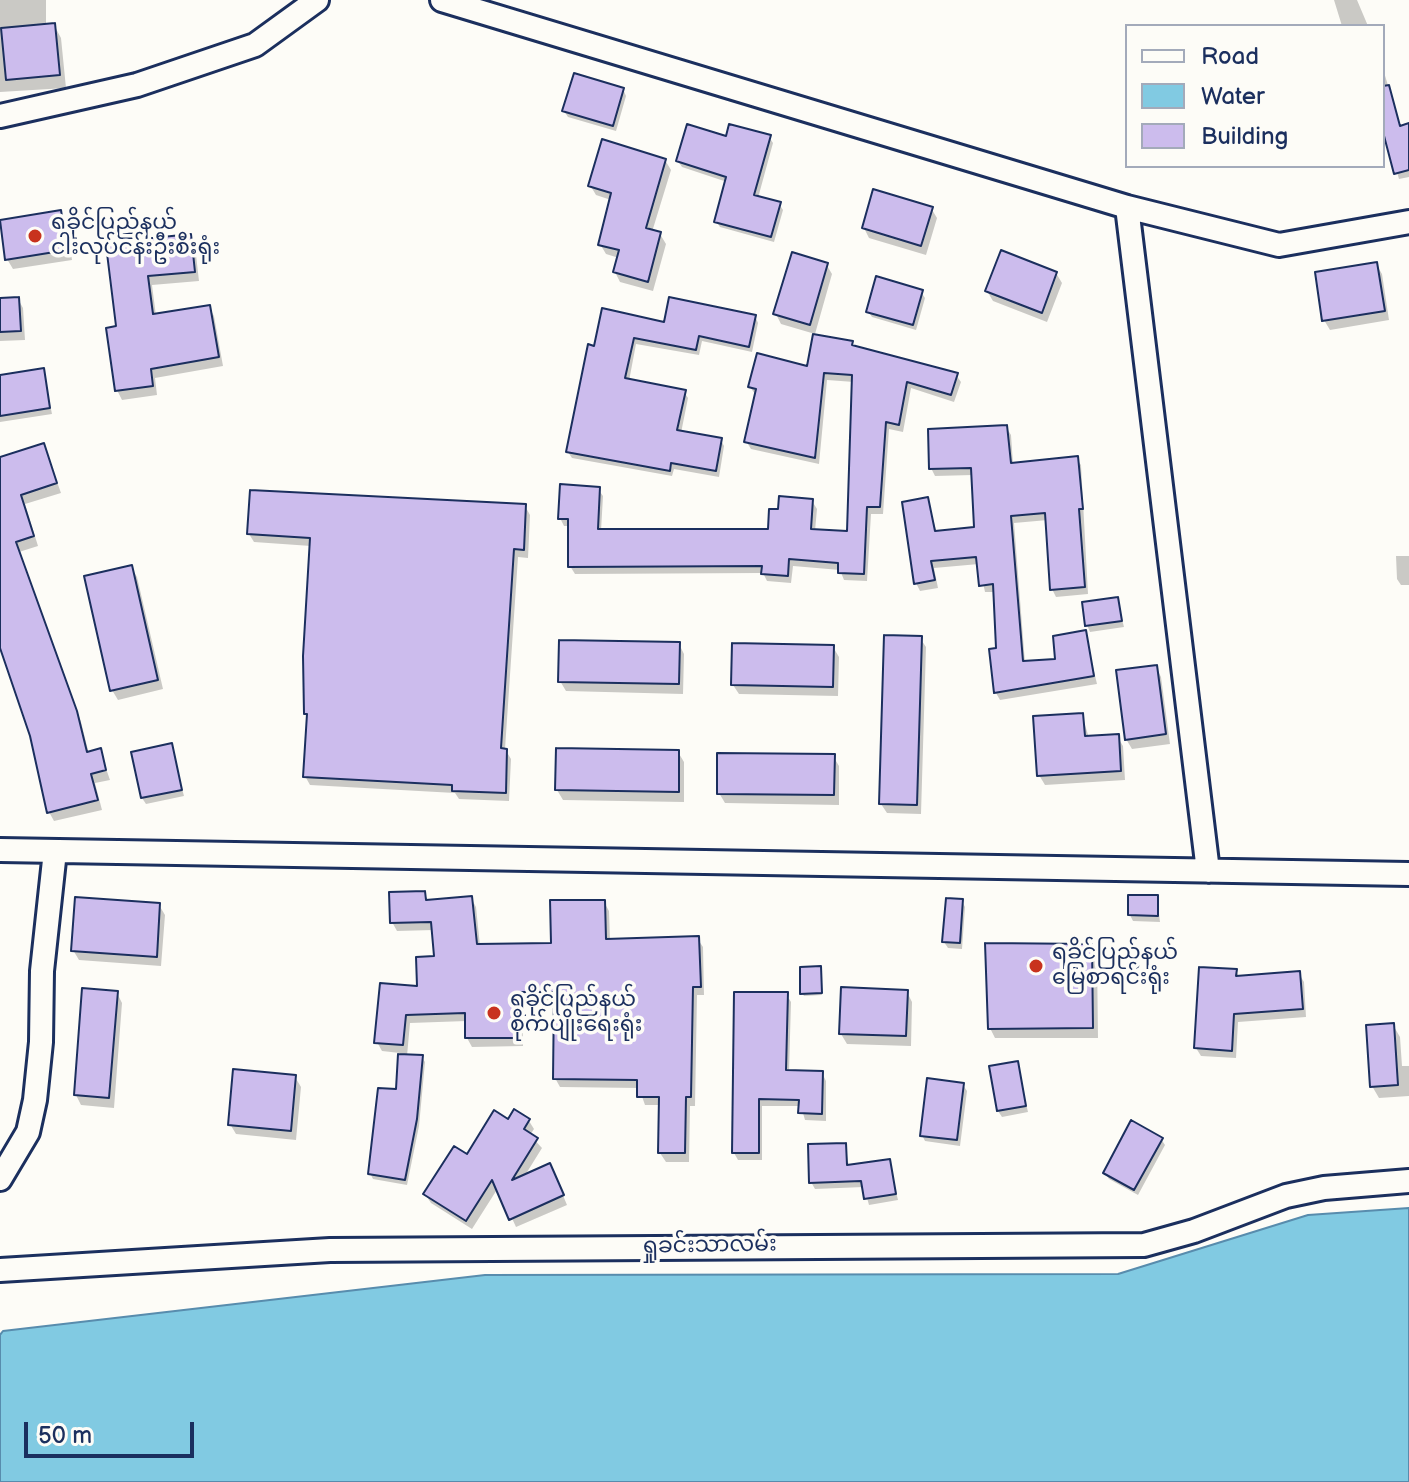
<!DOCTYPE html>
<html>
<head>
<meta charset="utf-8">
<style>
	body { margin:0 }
	#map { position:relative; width:1409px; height:1482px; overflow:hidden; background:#fdfcf7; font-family:"Balsamiq Sans",sans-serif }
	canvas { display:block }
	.legend { position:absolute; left:1125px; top:24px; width:260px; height:144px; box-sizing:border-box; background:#fdfcf7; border:2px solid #a3aaba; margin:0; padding:10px 14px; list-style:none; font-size:24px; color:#1b2f5e }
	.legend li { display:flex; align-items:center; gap:16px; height:40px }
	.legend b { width:40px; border:2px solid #a3aaba }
	.scale { position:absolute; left:24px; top:1422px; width:170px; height:36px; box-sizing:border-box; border:4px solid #1b2f5e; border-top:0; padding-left:10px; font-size:24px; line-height:28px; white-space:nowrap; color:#1b2f5e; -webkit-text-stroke:6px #fdfcf7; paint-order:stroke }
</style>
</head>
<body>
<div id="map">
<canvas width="1409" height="1482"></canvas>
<ul class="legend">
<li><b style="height:10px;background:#fdfcf7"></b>Road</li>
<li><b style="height:22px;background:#81cae2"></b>Water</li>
<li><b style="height:22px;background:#ccbced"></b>Building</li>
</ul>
<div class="scale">50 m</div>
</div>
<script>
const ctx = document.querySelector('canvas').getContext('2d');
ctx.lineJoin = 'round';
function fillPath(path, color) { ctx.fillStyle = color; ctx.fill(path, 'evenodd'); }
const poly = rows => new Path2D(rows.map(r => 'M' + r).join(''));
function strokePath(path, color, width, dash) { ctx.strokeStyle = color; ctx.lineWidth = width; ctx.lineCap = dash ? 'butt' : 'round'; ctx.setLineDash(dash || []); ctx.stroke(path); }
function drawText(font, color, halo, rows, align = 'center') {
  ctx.font = font + ' "Balsamiq Sans","Noto Sans Myanmar",sans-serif'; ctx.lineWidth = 7; ctx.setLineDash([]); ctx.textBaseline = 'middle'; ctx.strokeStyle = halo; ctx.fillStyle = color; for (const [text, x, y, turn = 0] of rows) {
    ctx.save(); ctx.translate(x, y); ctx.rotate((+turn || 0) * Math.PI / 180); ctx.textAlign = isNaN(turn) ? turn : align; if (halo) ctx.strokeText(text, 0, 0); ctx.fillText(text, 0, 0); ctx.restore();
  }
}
const water = poly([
	[1409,1208,1409,1482,0,1482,0,1335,3,1331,485,1275,1118,1274,1308,1215,1409,1208]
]);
const shadow = poly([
	[0,0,46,0,46,26,54,25,61,38,66,88,0,92],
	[1334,0,1357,0,1368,26,1342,26],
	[1383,69,1401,128,1409,131,1409,177,1399,179,1383,124],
	[623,89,626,96,616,131,568,117,564,111],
	[769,137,773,143,758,198,779,204,783,210,774,242,720,227,716,221,727,182,682,167,678,161,727,138],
	[665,160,671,170,652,232,660,234,666,244,653,291,620,282,615,272,619,258,606,254,600,244,611,200,596,195,590,185],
	[931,208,937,218,926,255,869,238,864,228],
	[60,213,66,222,72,260,13,269,7,259],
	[141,234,145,241,190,236,195,246,199,281,152,285,156,316,209,307,214,316,223,366,155,378,157,395,122,400,117,390,118,328],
	[826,264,832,274,815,334,781,324,776,314],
	[1376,264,1382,274,1389,320,1330,330,1324,320],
	[1056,273,1062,283,1047,322,993,301,987,291],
	[921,292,925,298,916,330,872,317,868,311],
	[18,299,23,308,25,340,0,341,0,300],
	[755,316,758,323,752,352,702,341,699,355,636,344,629,381,684,392,688,398,681,433,721,440,724,446,719,477,674,469,672,476,572,458,568,452,595,348,666,325],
	[851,342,854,348,956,375,961,382,954,402,911,388,903,432,889,429,883,514,871,514,867,581,844,580,840,570,793,566,791,583,767,581,763,573,575,574,570,566,570,526,564,526,560,518,598,489,603,496,601,531,770,531,812,501,817,509,815,531,849,533,854,382,827,380,819,464,751,449,746,441,755,394,750,387,809,369],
	[43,370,52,414,0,422,0,377],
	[1006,427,1011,435,1013,464,1076,458,1081,465,1088,594,1056,597,1052,589,1048,520,1014,523,1025,663,1057,660,1085,633,1097,684,1000,700,996,693,996,592,985,592,979,564,934,568,938,588,920,591,916,583,927,499,937,533,976,529,973,475,935,476,931,468],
	[44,445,61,493,25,504,38,546,19,552,81,722,89,754,100,751,110,780,95,783,102,810,54,821,49,812,32,735,0,642,0,476],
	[525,506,530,515,528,558,518,557,505,749,511,759,509,801,459,799,455,793,310,785,305,776,308,719,306,714,311,546,254,542,249,534],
	[1396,556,1409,556,1409,585,1401,585,1397,579],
	[131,567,137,577,163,689,118,700,112,690],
	[1117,599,1124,627,1090,632,1087,625],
	[920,638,926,647,921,814,887,813,881,804],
	[679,644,684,654,683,694,566,691,560,681],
	[833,647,839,657,838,696,739,694,733,685],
	[1156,667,1161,677,1170,744,1132,749,1126,739],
	[1082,715,1089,738,1117,736,1123,746,1125,780,1045,785,1039,775],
	[171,746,184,796,146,804,142,798],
	[678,752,684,762,684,802,563,800,557,790],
	[833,756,839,766,839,805,725,803,719,793],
	[424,893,429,902,471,898,476,907,480,946,553,945,604,902,609,911,610,941,697,938,703,947,704,995,697,995,695,1106,690,1106,689,1162,666,1162,660,1153,661,1105,645,1105,639,1088,560,1087,555,1078,556,1000,522,1001,523,1046,472,1047,467,1038,467,1021,410,1023,407,1056,422,1057,425,1062,419,1126,407,1185,373,1179,370,1173,398,1091,400,1053,382,1051,377,1042,419,989,436,958,434,930,397,931,392,922],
	[1157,897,1160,922,1133,921,1130,915],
	[962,901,965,907,962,949,948,948,944,942],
	[159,905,165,915,161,966,79,960,73,950],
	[1091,946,1097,956,1098,1038,995,1038,990,1028],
	[821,970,822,995,804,996,802,993],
	[1236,971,1240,978,1299,974,1304,982,1306,1017,1238,1022,1236,1058,1201,1056,1196,1048],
	[907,992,912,1002,911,1046,847,1044,841,1034],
	[117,993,122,1003,114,1108,81,1105,76,1095],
	[786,994,791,1002,789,1072,822,1073,826,1081,826,1121,805,1120,801,1106,762,1106,762,1160,738,1160,734,1153],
	[1393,1025,1400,1037,1402,1066,1409,1066,1409,1096,1379,1098,1372,1086],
	[1017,1063,1028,1112,1002,1117,998,1111],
	[295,1077,301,1087,296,1140,236,1134,230,1124],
	[963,1085,967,1091,960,1146,925,1141,922,1135],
	[529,1121,534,1129,530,1135,542,1148,524,1177,554,1174,567,1205,516,1227,498,1188,472,1229,431,1203,425,1194,467,1157,509,1122],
	[1161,1139,1165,1145,1138,1195,1109,1179,1105,1173],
	[845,1145,849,1167,889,1161,898,1200,869,1205,864,1187,815,1189,811,1182]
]);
const building = poly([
	[55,23,60,75,6,80,1,28,55,23],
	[574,73,624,88,613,126,562,111,574,73],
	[1389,85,1400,126,1409,123,1409,170,1394,174,1383,132,1383,86,1389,85],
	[687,124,726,136,729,124,771,135,754,195,781,202,771,237,714,222,726,177,676,161,687,124],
	[602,139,666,159,646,228,661,232,648,282,613,272,619,250,598,245,611,193,588,186,602,139],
	[873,189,933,207,921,246,862,228,873,189],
	[61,210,67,250,5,260,0,220,61,210],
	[142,232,143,239,191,234,195,272,148,276,153,314,210,305,219,357,151,369,153,386,115,391,106,328,116,326,105,237,142,232],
	[1001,250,1057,272,1042,313,985,291,1001,250],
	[792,252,828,263,810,325,773,314,792,252],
	[1377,262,1385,311,1322,321,1315,272,1377,262],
	[876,276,923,290,913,325,866,312,876,276],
	[19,297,21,331,0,332,0,298,19,297],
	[669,297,756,315,749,347,699,336,696,350,634,338,625,378,686,390,677,430,722,438,716,471,671,463,670,471,566,452,588,344,594,346,602,308,664,322,669,297],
	[813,334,853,341,852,345,958,373,951,395,907,382,899,425,886,422,880,507,867,507,864,574,838,573,838,563,789,559,788,576,761,574,762,566,568,567,568,519,558,519,560,484,600,487,598,529,768,529,769,509,778,509,779,496,813,499,811,529,847,531,852,375,824,373,815,458,744,442,756,389,748,387,757,353,807,366,813,334],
	[44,368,50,408,0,416,0,375,44,368],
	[1007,425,1011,463,1078,456,1083,509,1079,509,1085,587,1050,590,1045,513,1011,516,1023,661,1055,659,1053,636,1086,630,1094,676,994,693,989,649,996,648,993,584,979,586,976,557,931,561,935,580,914,584,902,502,928,497,935,531,974,527,971,468,929,469,928,429,1007,425],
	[44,443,57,483,21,495,34,536,16,542,77,711,87,752,101,748,106,770,91,774,98,800,47,813,30,736,0,648,0,457,44,443],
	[250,490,526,504,524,550,514,549,501,748,507,749,506,793,452,791,452,785,303,777,307,714,304,714,303,656,310,538,247,534,250,490],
	[132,565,158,680,110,691,84,576,132,565],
	[1118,597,1122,621,1085,626,1082,602,1118,597],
	[884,635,922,636,917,805,879,804,884,635],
	[559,640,680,642,679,684,558,682,559,640],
	[732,643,834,645,833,687,731,685,732,643],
	[1157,665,1166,734,1125,740,1116,670,1157,665],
	[1083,713,1085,736,1119,734,1121,771,1037,776,1033,716,1083,713],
	[172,743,182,790,141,798,131,752,172,743],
	[556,748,679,750,679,792,555,790,556,748],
	[717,753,835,754,834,795,717,794,717,753],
	[425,891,426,900,472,896,477,944,551,943,550,900,605,900,606,939,699,936,701,987,693,987,691,1097,686,1097,685,1153,658,1153,659,1097,637,1097,637,1080,553,1079,554,992,518,992,519,1038,465,1038,465,1013,406,1015,403,1045,374,1043,380,983,417,986,416,957,434,956,431,922,390,923,389,892,425,891],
	[1128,895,1158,895,1158,916,1128,915,1128,895],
	[75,897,160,903,157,957,71,951,75,897],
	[946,898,963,899,960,943,942,942,946,898],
	[985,943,1092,944,1093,1028,988,1029,985,943],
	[821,966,822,993,800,994,800,967,821,966],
	[1199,967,1237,969,1236,976,1300,971,1303,1009,1234,1014,1232,1051,1194,1048,1199,967],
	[841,987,908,990,906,1036,839,1034,841,987],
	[82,988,118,991,109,1098,74,1095,82,988],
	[734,992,788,992,786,1070,823,1071,822,1114,798,1113,799,1100,759,1099,759,1153,732,1153,734,992],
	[1394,1023,1398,1085,1370,1087,1366,1025,1394,1023],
	[398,1054,423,1055,417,1119,405,1180,368,1174,378,1088,396,1089,398,1054],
	[1018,1061,1026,1106,997,1111,989,1066,1018,1061],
	[233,1069,296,1075,291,1131,228,1125,233,1069],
	[927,1078,964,1083,957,1140,920,1136,927,1078],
	[514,1109,530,1119,524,1129,538,1138,512,1180,550,1163,564,1195,509,1220,492,1180,466,1221,423,1194,454,1146,467,1154,494,1110,508,1119,514,1109],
	[1131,1120,1163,1138,1134,1190,1103,1173,1131,1120],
	[846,1143,847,1165,890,1159,896,1194,864,1199,861,1181,809,1183,808,1144,846,1143]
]);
const minor = poly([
	[442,0,1127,207,1279,245,1409,222],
	[0,116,137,85,255,45,317,0],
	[1127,207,1208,871],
	[0,850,1409,874],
	[0,1179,28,1132,35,1100,41,1042,42,971,55,851],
	[0,1270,330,1250,1144,1245,1194,1231,1286,1196,1324,1188,1409,1181]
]);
const markers = [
	[35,236,8,"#c8321e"],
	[1036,966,8,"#c8321e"],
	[494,1013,8,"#c8321e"]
];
const poiNames = [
	["ရခိုင်ပြည်နယ်",51,223],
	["ငါးလုပ်ငန်းဦးစီးရုံး",51,248],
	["ရခိုင်ပြည်နယ်",1052,953],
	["မြေစာရင်းရုံး",1052,978],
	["ရခိုင်ပြည်နယ်",510,1000],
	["စိုက်ပျိုးရေးရုံး",510,1025]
];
const streetNames = [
	["ရှုခင်းသာလမ်း",709,1246,-1]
];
fillPath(water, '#81cae2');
strokePath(water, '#588cad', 2);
fillPath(shadow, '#0003');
fillPath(building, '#ccbced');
strokePath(building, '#1b2f5e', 2);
strokePath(minor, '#1b2f5e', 28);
strokePath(minor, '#fdfcf7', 22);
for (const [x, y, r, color] of markers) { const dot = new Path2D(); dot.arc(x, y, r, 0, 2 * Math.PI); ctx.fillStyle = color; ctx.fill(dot); strokePath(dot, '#fdfcf7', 3); }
drawText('22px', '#1b2f5e', '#fdfcf7', poiNames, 'left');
drawText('22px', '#1b2f5e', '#fdfcf7', streetNames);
</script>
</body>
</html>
